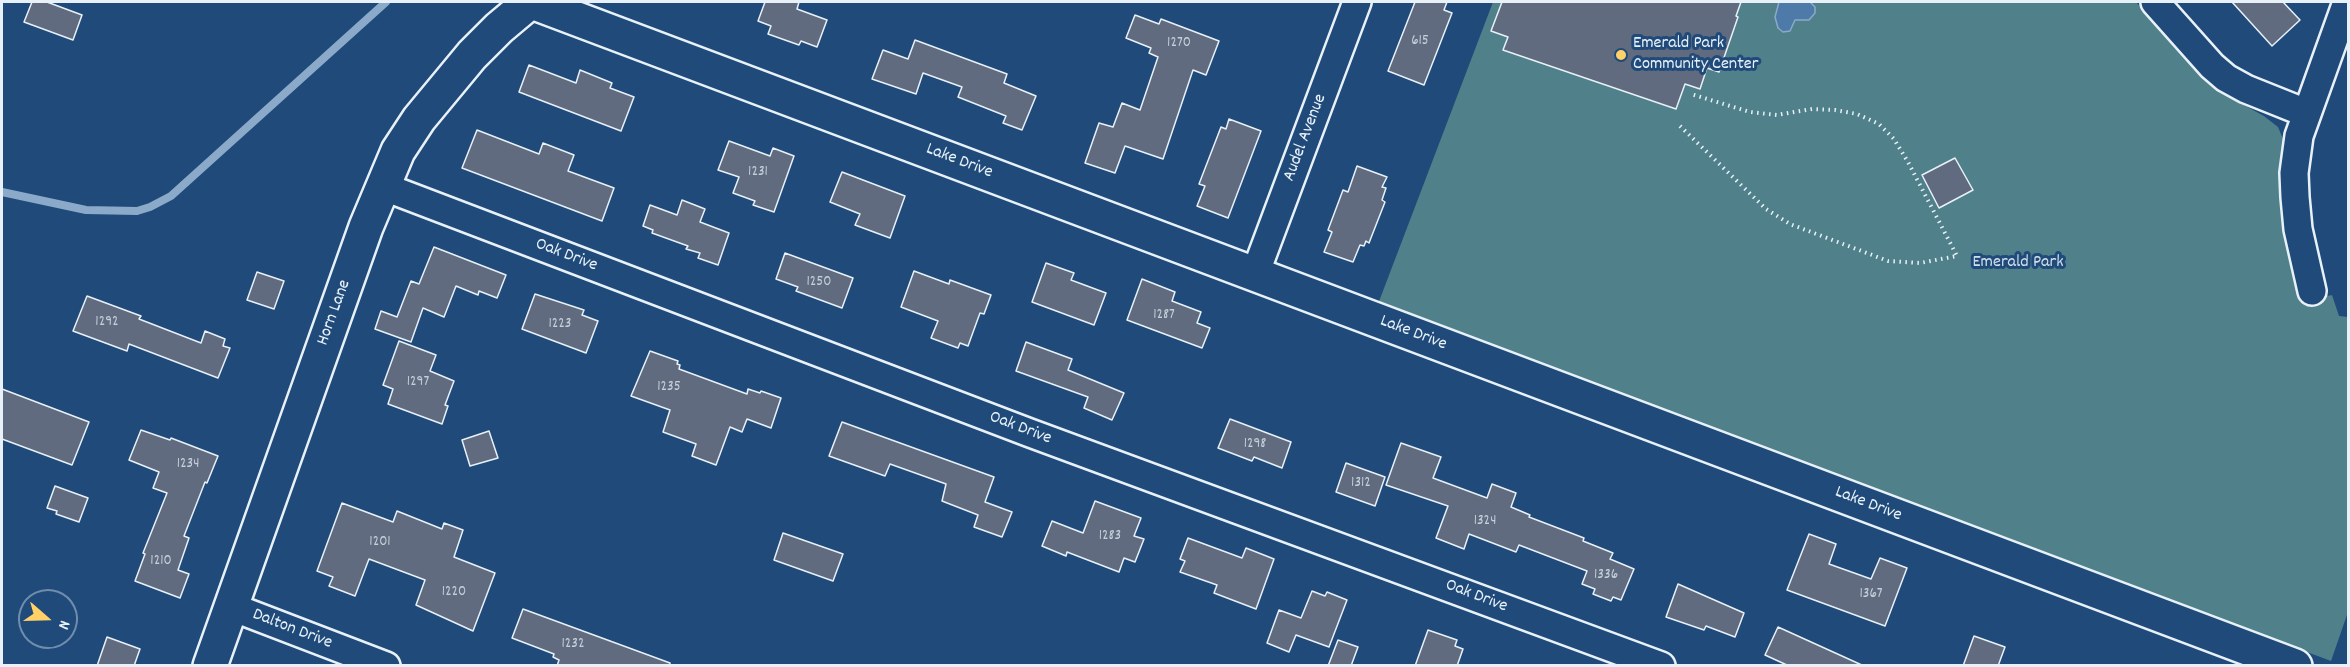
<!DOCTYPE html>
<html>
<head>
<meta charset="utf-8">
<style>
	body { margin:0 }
	#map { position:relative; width:2350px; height:667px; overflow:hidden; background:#1f4a7a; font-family:Dekko,sans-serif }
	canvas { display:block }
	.frame { position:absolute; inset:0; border:3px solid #e8f1f8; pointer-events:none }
	.north { position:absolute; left:18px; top:589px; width:60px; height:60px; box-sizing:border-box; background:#1f4a7a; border:2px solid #6f8dac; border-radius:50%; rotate:110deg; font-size:16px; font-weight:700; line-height:24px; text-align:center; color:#e8f1f8 }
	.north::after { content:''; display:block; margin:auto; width:21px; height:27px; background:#ffd166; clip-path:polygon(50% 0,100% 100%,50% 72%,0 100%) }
</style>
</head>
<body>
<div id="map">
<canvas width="2350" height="667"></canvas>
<div class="frame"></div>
<div class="north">N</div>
</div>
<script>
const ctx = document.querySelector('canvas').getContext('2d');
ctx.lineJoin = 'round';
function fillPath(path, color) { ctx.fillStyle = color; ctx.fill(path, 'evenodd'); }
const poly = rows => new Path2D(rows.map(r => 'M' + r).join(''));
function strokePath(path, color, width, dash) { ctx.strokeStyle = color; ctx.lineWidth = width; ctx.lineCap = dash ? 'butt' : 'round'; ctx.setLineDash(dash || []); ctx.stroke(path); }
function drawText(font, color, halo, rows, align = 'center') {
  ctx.font = font + ' Dekko,sans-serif'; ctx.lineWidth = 6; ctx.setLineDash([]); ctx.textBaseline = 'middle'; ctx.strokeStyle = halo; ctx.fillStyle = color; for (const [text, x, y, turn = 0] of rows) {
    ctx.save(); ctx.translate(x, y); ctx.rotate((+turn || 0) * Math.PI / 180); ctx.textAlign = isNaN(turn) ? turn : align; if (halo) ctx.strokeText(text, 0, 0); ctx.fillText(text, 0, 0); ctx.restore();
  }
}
const green = poly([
	[1493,2,2136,2,2216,90,2264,116,2278,127,2286,146,2285,213,2300,302,2332,295,2339,316,2348,317,2348,612,2331,661,1378,304]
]);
const water = poly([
	[1779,2,1810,2,1815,7,1815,13,1809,20,1795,20,1790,31,1783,32,1778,28,1775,17,1779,2]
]);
const stream = poly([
	[2,192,86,210,137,211,150,207,171,196,386,2]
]);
const building = poly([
	[32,2,47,2,82,15,73,40,24,22,32,2],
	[765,2,799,2,797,9,827,20,817,47,801,41,799,45,768,34,771,26,758,21,765,2],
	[1415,2,1447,2,1444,10,1452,13,1424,85,1388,71,1415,2],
	[1502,2,1741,2,1736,16,1738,17,1719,72,1707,68,1700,89,1685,84,1676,109,1503,50,1508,37,1491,31,1502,2],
	[2232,2,2283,2,2300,20,2272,46,2232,2],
	[1135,15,1159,24,1161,19,1219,41,1206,75,1193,70,1163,159,1125,146,1115,173,1085,163,1099,123,1113,127,1122,103,1140,110,1158,57,1149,53,1151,48,1126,38,1135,15],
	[915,40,1007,74,1004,83,1036,96,1022,130,1003,123,1006,116,958,97,962,87,923,73,916,94,872,79,883,50,908,59,915,40],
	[529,65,576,83,580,70,612,83,610,88,634,97,621,131,519,92,529,65],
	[1229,119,1261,131,1228,218,1197,206,1205,186,1199,184,1221,127,1226,129,1229,119],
	[477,130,539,154,543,143,574,155,568,171,614,188,602,221,462,168,477,130],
	[729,141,770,156,773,148,794,156,774,212,753,205,755,201,733,193,739,177,718,170,729,141],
	[1955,158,1973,190,1939,208,1922,175,1955,158],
	[1357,166,1387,177,1382,187,1386,188,1382,200,1385,202,1369,243,1366,241,1364,246,1360,245,1353,262,1324,252,1332,232,1328,230,1343,190,1348,192,1357,166],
	[842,172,905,196,890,238,855,225,860,214,830,202,842,172],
	[682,200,705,209,700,222,729,233,718,265,698,258,700,253,686,249,688,246,652,233,653,230,643,226,650,205,677,215,682,200],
	[434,247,506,275,497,298,479,291,478,295,456,286,444,317,423,308,411,342,375,329,381,311,397,317,411,281,419,284,434,247],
	[785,253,853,278,842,308,796,291,798,287,776,279,785,253],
	[1046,263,1074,273,1071,280,1106,293,1094,325,1032,302,1046,263],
	[914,271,949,284,950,280,991,295,984,314,980,313,968,346,960,343,958,348,931,338,938,321,901,307,914,271],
	[257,272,284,281,274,309,247,300,257,272],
	[1142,279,1175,292,1172,301,1201,312,1197,323,1210,328,1202,348,1127,320,1142,279],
	[535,294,584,310,582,315,598,321,586,353,522,329,535,294],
	[87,296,141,316,139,319,201,343,205,331,225,339,223,346,230,348,218,378,129,344,127,351,73,331,87,296],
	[399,341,436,355,430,371,454,381,445,405,448,406,442,424,388,404,393,389,383,385,399,341],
	[1026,342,1072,359,1068,370,1124,393,1112,420,1084,408,1088,397,1016,371,1026,342],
	[650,351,678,361,677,364,680,365,679,369,747,394,748,389,760,393,761,391,781,398,771,428,747,419,742,432,730,427,716,465,692,456,696,444,663,432,670,410,631,396,650,351],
	[2,389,89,422,72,465,2,439,2,389],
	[1230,419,1291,442,1282,468,1254,457,1252,461,1218,448,1230,419],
	[842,422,994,477,985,502,1012,512,1002,537,974,527,978,515,942,501,946,484,890,464,885,476,829,456,842,422],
	[141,430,170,440,171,438,218,456,207,483,205,482,184,536,189,538,178,570,189,574,180,598,135,581,145,554,143,553,167,493,153,488,159,472,129,460,141,430],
	[489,431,498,458,470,466,462,440,489,431],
	[1401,443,1441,457,1433,478,1487,498,1492,484,1516,493,1511,507,1530,515,1529,517,1584,538,1583,541,1613,553,1610,559,1634,569,1621,600,1613,597,1611,601,1593,594,1595,589,1582,584,1587,571,1519,545,1516,552,1469,534,1464,549,1436,538,1448,506,1386,485,1401,443],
	[1346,463,1385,477,1375,506,1336,492,1346,463],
	[55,486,88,498,79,522,56,514,57,511,47,508,55,486],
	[1095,501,1141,518,1134,536,1144,539,1135,562,1124,558,1119,572,1067,552,1066,556,1042,546,1052,521,1083,533,1095,501],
	[342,503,393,522,397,511,442,529,444,523,463,530,454,557,495,573,473,631,416,605,425,580,369,559,355,596,329,586,333,577,317,571,342,503],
	[783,533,843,554,833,581,774,560,783,533],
	[1809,534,1836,544,1829,564,1871,579,1880,558,1907,568,1885,626,1787,590,1809,534],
	[1188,538,1242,558,1246,548,1274,559,1256,609,1214,593,1217,585,1180,572,1185,561,1180,559,1188,538],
	[1678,584,1744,613,1735,637,1706,626,1704,630,1666,617,1678,584],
	[1312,591,1325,596,1327,592,1347,600,1329,647,1296,635,1289,652,1267,643,1279,610,1301,618,1312,591],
	[523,609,670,663,670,666,557,666,559,660,553,657,554,654,512,638,523,609],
	[1778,627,1864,666,1789,666,1765,655,1778,627],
	[1428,630,1457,640,1455,646,1463,649,1457,666,1415,666,1428,630],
	[1974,636,2005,647,1998,666,1963,666,1974,636],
	[107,637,140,649,134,666,97,666,107,637],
	[1338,640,1358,647,1351,666,1328,666,1338,640]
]);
const path = poly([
	[1680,126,1766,209,1790,224,1888,261,1920,263,1957,256,1908,162,1894,139,1879,124,1857,114,1835,110,1812,109,1777,115,1750,112,1691,94]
]);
const street = poly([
	[2155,2,2212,66,2226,78,2246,89,2306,113],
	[382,186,1030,433,1661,666],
	[1255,274,1357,2],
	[2312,291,2298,229,2295,197,2294,173,2299,136,2347,2],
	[232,607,386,666]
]);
const secondary = poly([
	[532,2,2295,666],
	[210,666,366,227,398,151,419,119,472,55,499,28,530,2]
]);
const markers = [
	[1621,55,6,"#ffd166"]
];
const numberNames = [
	["615",1420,42],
	["1270",1179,44],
	["1231",758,173],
	["1250",819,283],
	["1287",1164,316],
	["1292",107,323],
	["1223",560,325],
	["1297",418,383],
	["1235",669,388],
	["1298",1255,445],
	["1234",188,465],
	["1312",1361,484],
	["1324",1485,522],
	["1283",1110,537],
	["1201",380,543],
	["1210",161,562],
	["1336",1606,576],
	["1220",454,593],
	["1367",1871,595],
	["1232",573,645]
];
const poiNames = [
	["Emerald Park",1633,45],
	["Community Center",1633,66]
];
const streetNames = [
	["Audel Avenue",1306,138,-69],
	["Lake Drive",959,162,21],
	["Oak Drive",566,256,21],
	["Horn Lane",335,313,-70],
	["Lake Drive",1413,334,21],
	["Oak Drive",1020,429,21],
	["Lake Drive",1868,505,21],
	["Oak Drive",1476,597,21],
	["Dalton Drive",292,630,21]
];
const parkNames = [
	["Emerald Park",2018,264]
];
fillPath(green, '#50808a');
fillPath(water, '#4d7aa9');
strokePath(water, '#8baac9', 1.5);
strokePath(stream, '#8baac9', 8);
fillPath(building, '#606b80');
strokePath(building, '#e8f1f8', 1.5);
strokePath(street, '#e8f1f8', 32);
strokePath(secondary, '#e8f1f8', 38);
strokePath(path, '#e8f1f8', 4, [1.5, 4.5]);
strokePath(street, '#1f4a7a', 27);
strokePath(secondary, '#1f4a7a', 33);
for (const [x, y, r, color] of markers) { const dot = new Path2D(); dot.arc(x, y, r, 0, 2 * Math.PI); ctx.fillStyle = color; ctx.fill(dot); strokePath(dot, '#1f4a7a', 2); }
drawText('15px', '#c6d0da', null, numberNames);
drawText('18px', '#e8f1f8', '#1f4a7a', poiNames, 'left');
drawText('18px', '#e8f1f8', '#1f4a7a', streetNames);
drawText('18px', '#d1e0e8', '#1f4a7a', parkNames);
</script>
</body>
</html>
